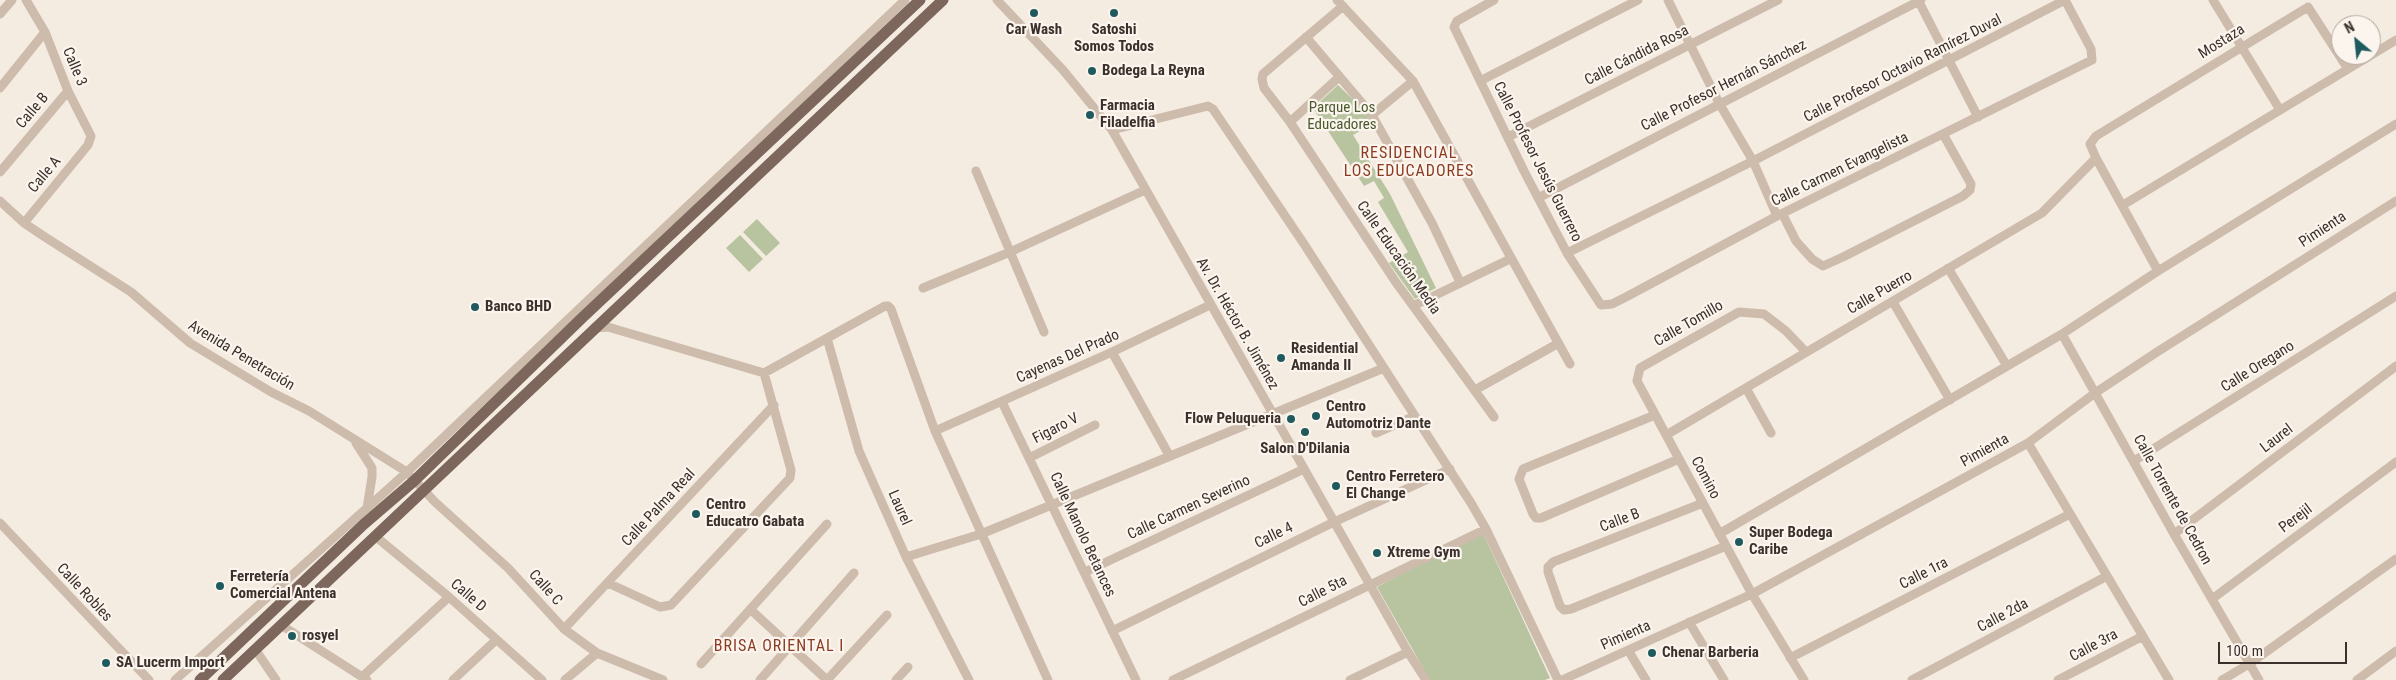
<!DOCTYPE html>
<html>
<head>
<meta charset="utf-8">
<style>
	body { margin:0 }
	#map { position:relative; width:2396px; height:680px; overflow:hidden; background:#f4ebe1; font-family:"Roboto Condensed",sans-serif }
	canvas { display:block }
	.north { position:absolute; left:2331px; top:15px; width:50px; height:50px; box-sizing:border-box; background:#fbf5ee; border:1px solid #aea6a0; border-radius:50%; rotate:332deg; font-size:14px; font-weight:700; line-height:20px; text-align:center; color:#3b302b }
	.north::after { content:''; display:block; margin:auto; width:18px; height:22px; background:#1f5a5e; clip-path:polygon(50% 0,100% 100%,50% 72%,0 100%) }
	.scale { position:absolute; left:2218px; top:642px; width:129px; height:22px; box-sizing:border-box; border:2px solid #3b302b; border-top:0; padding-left:6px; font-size:15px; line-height:18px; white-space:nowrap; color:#3b302b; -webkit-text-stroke:4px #fbf5ee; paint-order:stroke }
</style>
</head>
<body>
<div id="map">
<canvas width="2396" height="680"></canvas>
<div class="north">N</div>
<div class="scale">100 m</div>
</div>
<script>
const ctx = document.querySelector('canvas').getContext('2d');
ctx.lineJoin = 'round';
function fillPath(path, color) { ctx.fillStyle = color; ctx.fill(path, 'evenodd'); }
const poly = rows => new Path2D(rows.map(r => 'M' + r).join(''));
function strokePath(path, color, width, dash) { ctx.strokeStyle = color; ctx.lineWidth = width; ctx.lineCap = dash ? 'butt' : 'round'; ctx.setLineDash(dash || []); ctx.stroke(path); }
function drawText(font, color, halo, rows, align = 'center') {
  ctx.font = font + ' "Roboto Condensed",sans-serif'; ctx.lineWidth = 4.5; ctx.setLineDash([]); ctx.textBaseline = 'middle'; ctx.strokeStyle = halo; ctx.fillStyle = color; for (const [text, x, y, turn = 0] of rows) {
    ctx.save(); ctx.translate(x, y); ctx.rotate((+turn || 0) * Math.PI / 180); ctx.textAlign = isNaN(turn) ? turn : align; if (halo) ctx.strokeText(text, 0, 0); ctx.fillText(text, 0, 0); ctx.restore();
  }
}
const green = poly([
	[1338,85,1364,110,1372,124,1353,135,1390,194,1436,288,1415,299,1389,263,1408,252,1378,202,1384,198,1374,181,1364,186,1313,108],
	[757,219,780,243,766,256,743,232],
	[740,235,763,259,749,272,726,248],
	[1482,531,1550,678,1545,680,1430,680,1377,587]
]);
const minor = poly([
	[997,0,1063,70,1112,130,1408,652,1426,680],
	[1337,0,1413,81,1570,364],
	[1494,0,1457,21,1454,27,1524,171,1567,253,1601,305,1612,304,1626,297,1777,216,2092,60,2091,49,2065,0],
	[1668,0,1719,103,1753,161,1777,216],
	[1918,0,1978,117],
	[2213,0,2280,110],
	[1343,6,1263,74,1262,79,1264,88,1290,122,1395,281,1494,417],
	[0,14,12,0],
	[1306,37,1372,115,1432,223,1460,282],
	[1480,81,1638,0],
	[0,88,45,32],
	[1372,115,1413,81],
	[1290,122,1339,77],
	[1112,130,1208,106,1213,109,1304,244,1471,503,1486,529,1558,680],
	[1508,137,1778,0],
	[976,171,1044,332],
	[0,172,68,91],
	[1540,197,1921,0],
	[0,201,24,223,45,237,131,292,190,343,271,392,309,411,407,472,435,502,508,568,564,629,597,653,663,680],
	[2123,205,2396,40],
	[1783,215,1796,241,1812,259,1823,266,1843,257,1963,196,1970,190,1971,184,1943,134],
	[24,223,88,145,91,136,68,91,45,32,26,0],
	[1567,253,1753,161,2065,0],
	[1948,268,2007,366],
	[2158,271,2096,158,2090,144,2096,136,2308,7,2348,69],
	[923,288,1010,252,1145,190],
	[1893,302,1950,400],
	[1413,306,1510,259],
	[595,328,608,327,764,373,885,306,888,306,891,309,935,431,1048,680],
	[2062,334,2174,534,2259,680],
	[827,338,859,451,906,557,969,680],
	[1112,352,1169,455],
	[1746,388,1771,433],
	[1475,390,1557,344],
	[1002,402,1136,680],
	[1655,415,1523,469,1519,479,1533,514,1536,518,1541,518,1679,459],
	[935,431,1112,352,1210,305],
	[1376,433,1415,416],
	[1666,435,2042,213,2096,158],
	[356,443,372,468,372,477,367,508],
	[2028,443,2169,680],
	[1029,458,1095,425],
	[2134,461,2396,296],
	[1703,503,1553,562,1548,567,1548,572,1560,606,1564,610,1571,609,1726,546],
	[0,523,149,680],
	[1719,534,2062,334,2158,271,2396,124],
	[2174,534,2396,366],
	[375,536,449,597,542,680],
	[906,557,981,534,1384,368],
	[1085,572,1304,469],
	[608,583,660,607,671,605,790,478,791,470,764,373],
	[2212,599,2396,462],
	[750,609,827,680],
	[1689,622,1724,680],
	[281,625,367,680],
	[564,629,774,405],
	[1112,631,1334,522,1450,469],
	[255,649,276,680],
	[1628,650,1646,680],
	[1790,658,2070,514],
	[701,664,827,524],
	[363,676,449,597],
	[175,680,407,472,905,0],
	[453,680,496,640],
	[565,680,597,653],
	[760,680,854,573],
	[827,680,887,615],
	[896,680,908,667],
	[1173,680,1486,529],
	[1350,680,1408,652],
	[1562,680,1752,594,2028,443,2095,393,2157,352,2396,201],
	[1804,680,1752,594,1637,381,1640,368,1739,312,1764,314,1786,331,1806,352],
	[1912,680,2107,576],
	[2058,680,2143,636],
	[2222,680,2249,664,2396,559],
	[2357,680,2396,651]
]);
const major = poly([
	[200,680,364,524,414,481,583,317,920,0],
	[223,680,943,0]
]);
const markers = [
	[1034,13,5,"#1f5a5e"],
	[1114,13,5,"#1f5a5e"],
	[1092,71,5,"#1f5a5e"],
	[1090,115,5,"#1f5a5e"],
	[475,307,5,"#1f5a5e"],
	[1281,358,5,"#1f5a5e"],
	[1316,416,5,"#1f5a5e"],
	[1291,419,5,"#1f5a5e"],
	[1305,432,5,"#1f5a5e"],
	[1336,486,5,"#1f5a5e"],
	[696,514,5,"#1f5a5e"],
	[1739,542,5,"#1f5a5e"],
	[1377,553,5,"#1f5a5e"],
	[220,586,5,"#1f5a5e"],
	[292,636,5,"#1f5a5e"],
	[1652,653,5,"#1f5a5e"],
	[106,663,5,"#1f5a5e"]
];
const poiNames = [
	["Car Wash",1034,30,"center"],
	["Satoshi",1114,30,"center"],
	["Somos Todos",1114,47,"center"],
	["Bodega La Reyna",1102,71],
	["Farmacia",1100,106],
	["Filadelfia",1100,123],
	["Banco BHD",485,307],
	["Residential",1291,349],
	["Amanda II",1291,366],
	["Centro",1326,407],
	["Automotriz Dante",1326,424],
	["Flow Peluqueria",1281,419,"right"],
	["Salon D'Dilania",1305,449,"center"],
	["Centro Ferretero",1346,477],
	["El Change",1346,494],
	["Centro",706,505],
	["Educatro Gabata",706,522],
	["Super Bodega",1749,533],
	["Caribe",1749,550],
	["Xtreme Gym",1387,553],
	["Ferretería",230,577],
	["Comercial Antena",230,594],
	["rosyel",302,636],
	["Chenar Barberia",1662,653],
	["SA Lucerm Import",116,663]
];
const streetNames = [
	["Mostaza",2222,42,-32],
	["Calle Cándida Rosa",1637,56,-27],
	["Calle 3",74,67,67],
	["Calle Profesor Octavio Ramírez Duval",1903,69,-27],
	["Calle Profesor Hernán Sánchez",1724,86,-27],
	["Calle B",33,111,-50],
	["Calle Profesor Jesús Guerrero",1537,162,63],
	["Calle Carmen Evangelista",1840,170,-26],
	["Calle A",45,175,-50],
	["Pimienta",2323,230,-33],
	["Calle Educación Media",1398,258,55],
	["Calle Puerro",1880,293,-30],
	["Av. Dr. Héctor B. Jiménez",1237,324,60],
	["Calle Tomillo",1689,324,-30],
	["Avenida Penetración",241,356,31],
	["Cayenas Del Prado",1068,357,-24],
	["Calle Oregano",2258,367,-32],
	["Figaro V",1056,429,-27],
	["Laurel",2277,439,-37],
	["Pimienta",1985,451,-29],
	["Comino",1705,478,62],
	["Calle Torrente de Cedron",2172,500,61],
	["Calle Palma Real",659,508,-47],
	["Laurel",899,508,66],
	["Calle Carmen Severino",1189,508,-25],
	["Perejil",2296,519,-37],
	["Calle B",1620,521,-21],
	["Calle Manolo Betances",1082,535,65],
	["Calle 4",1274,536,-26],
	["Calle 1ra",1924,574,-27],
	["Calle C",545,588,48],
	["Calle 5ta",1323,592,-27],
	["Calle Robles",84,593,47],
	["Calle D",468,596,41],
	["Calle 2da",2003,616,-28],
	["Pimienta",1626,636,-24],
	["Calle 3ra",2094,646,-28]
];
const parkNames = [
	["Parque Los",1342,108],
	["Educadores",1342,125]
];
const neighbourhoodNames = [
	["RESIDENCIAL",1409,154],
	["LOS EDUCADORES",1409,172],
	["BRISA ORIENTAL I",779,647]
];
fillPath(green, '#b8c4a0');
strokePath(minor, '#cdbbac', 9);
strokePath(major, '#7d675c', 11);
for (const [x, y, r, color] of markers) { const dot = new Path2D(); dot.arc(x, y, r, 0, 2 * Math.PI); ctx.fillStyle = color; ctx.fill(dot); strokePath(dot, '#fbf5ee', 2); }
drawText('bold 15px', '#3b302b', '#fbf5ee', poiNames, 'left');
drawText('15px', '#3b302b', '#fbf5ee', streetNames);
drawText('15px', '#4a5a2e', '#fbf5ee', parkNames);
ctx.letterSpacing = '1px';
drawText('16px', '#8c3b22', '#fbf5ee', neighbourhoodNames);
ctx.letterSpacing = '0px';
</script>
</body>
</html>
